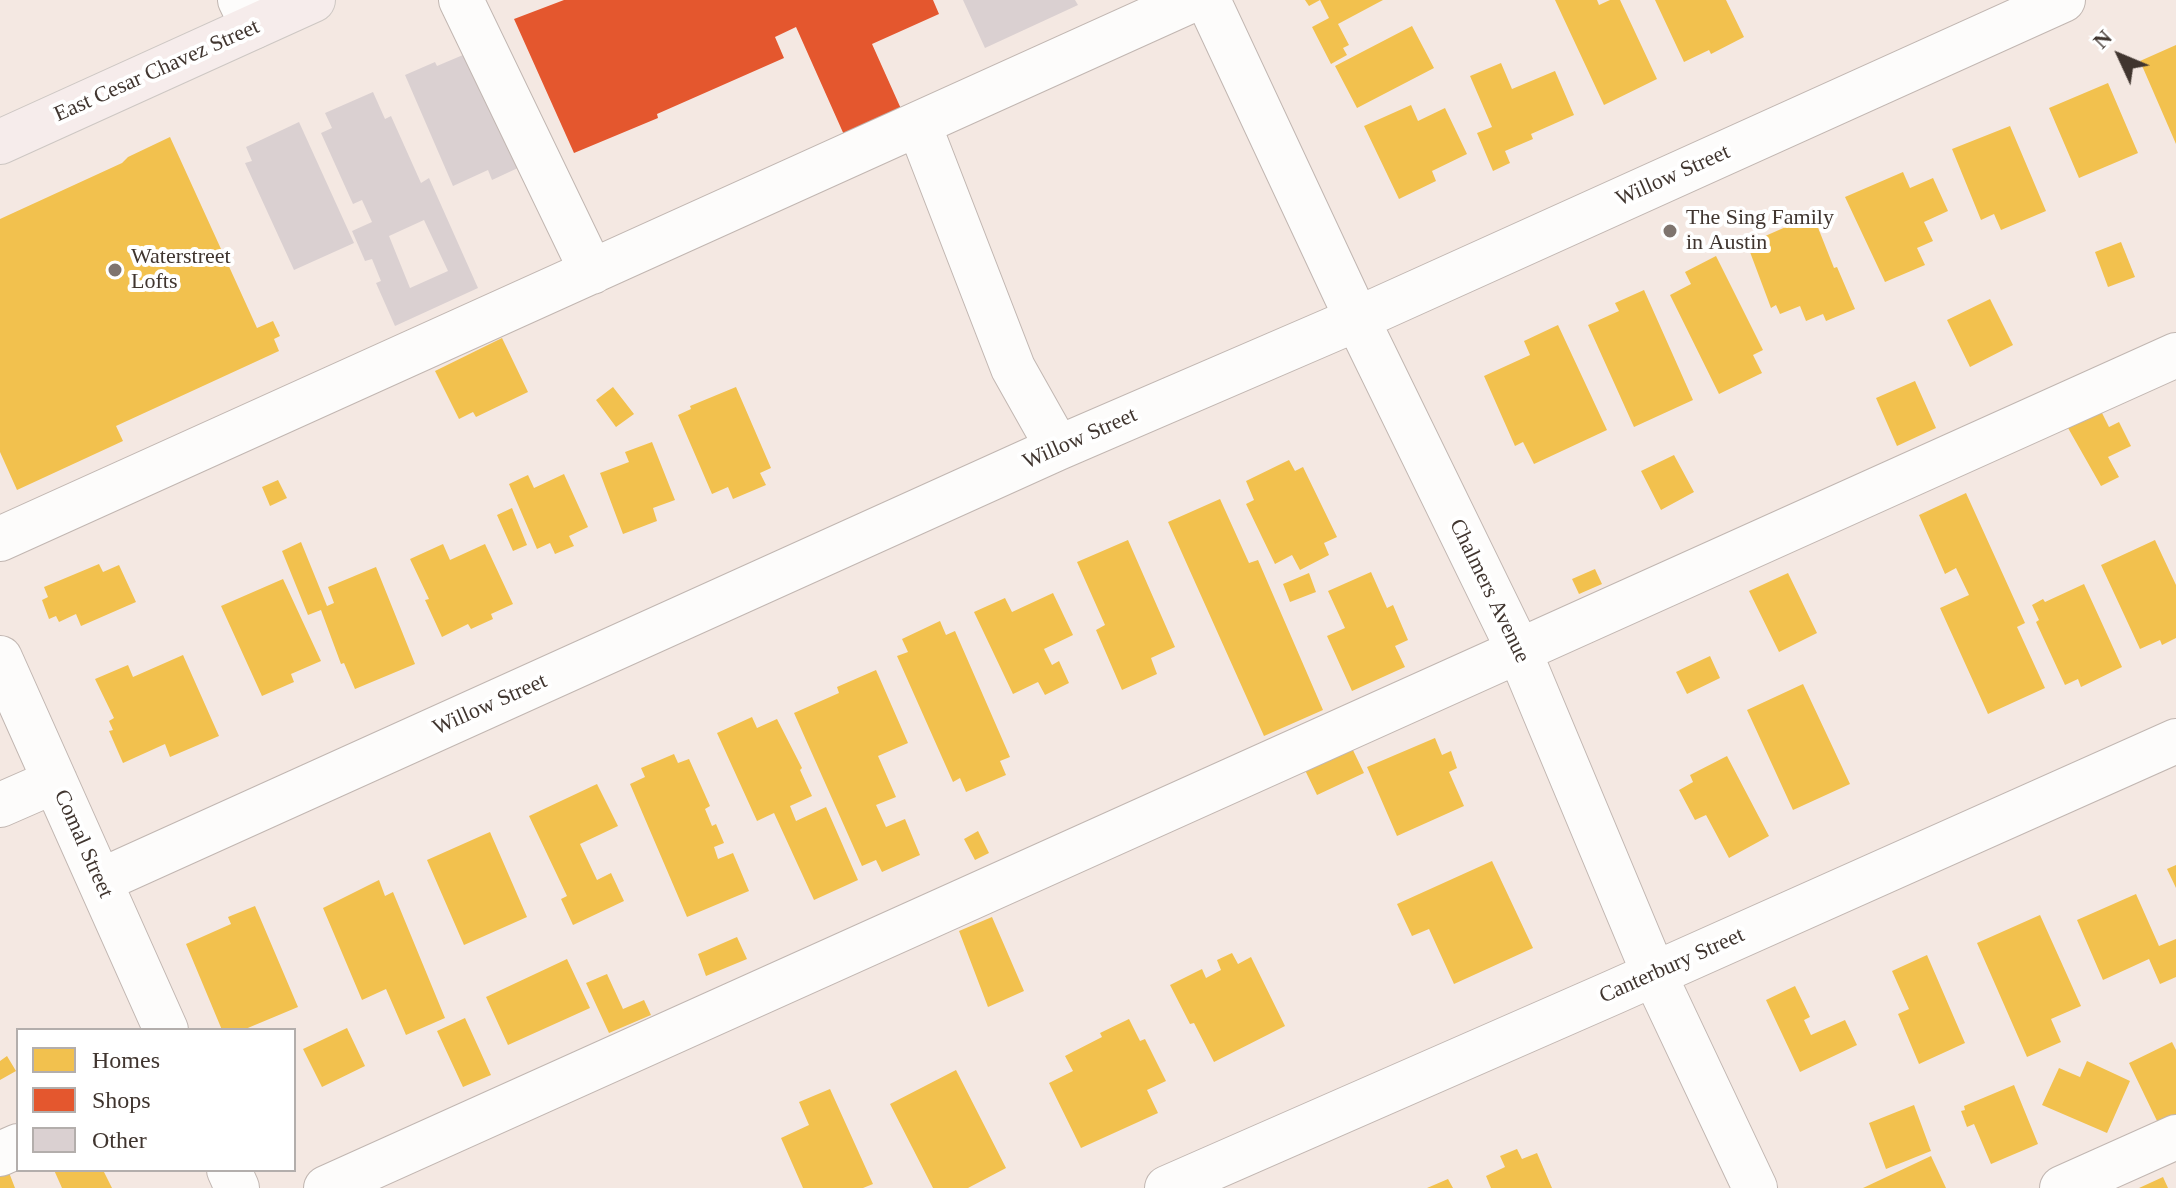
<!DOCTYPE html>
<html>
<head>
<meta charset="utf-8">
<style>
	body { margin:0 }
	#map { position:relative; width:2176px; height:1188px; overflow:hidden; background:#f4e8e2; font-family:Georgia,serif }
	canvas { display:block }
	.legend { position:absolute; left:16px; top:1028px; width:280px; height:144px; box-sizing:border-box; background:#fff; border:2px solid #b3aeac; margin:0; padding:10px 14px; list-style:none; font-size:24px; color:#40352f }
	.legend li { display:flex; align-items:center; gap:16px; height:40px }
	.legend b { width:40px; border:2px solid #b3aeac }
	.north { position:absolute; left:2080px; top:16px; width:80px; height:80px; -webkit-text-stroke:6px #fff; paint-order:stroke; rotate:314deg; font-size:22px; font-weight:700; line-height:32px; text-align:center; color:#40352f }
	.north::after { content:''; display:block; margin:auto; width:28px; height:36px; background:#40352f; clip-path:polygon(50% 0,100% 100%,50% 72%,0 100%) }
</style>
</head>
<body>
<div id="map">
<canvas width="2176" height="1188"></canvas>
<ul class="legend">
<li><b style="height:22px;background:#f2c14e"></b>Homes</li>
<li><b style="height:22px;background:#e4572e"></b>Shops</li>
<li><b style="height:22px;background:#dad0d1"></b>Other</li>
</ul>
<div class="north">N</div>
</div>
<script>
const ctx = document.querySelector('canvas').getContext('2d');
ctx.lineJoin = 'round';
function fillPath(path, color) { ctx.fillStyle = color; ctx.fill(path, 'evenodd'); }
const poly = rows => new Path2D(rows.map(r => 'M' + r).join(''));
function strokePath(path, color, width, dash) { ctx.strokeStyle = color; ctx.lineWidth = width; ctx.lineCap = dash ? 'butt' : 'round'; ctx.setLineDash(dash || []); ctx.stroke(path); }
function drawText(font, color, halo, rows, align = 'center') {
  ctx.font = font + ' Georgia,serif'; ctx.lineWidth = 8; ctx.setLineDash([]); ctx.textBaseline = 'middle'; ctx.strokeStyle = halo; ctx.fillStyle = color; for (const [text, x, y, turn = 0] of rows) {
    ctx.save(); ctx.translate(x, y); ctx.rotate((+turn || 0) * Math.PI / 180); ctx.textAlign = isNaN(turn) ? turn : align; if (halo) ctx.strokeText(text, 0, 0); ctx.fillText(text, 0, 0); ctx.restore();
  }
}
const homes = poly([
	[1305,0,1383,0,1338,24,1349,45,1343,48,1347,55,1331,64,1312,27,1329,18,1320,0,1309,6],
	[1555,0,1597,0,1599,5,1610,0,1620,0,1657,79,1604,105],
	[1655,0,1726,0,1744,37,1711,54,1709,50,1684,62],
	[1412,26,1434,68,1357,108,1335,66],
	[2176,45,2176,144,2140,61],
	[1501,63,1512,89,1555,71,1574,115,1531,134,1533,139,1505,151,1510,163,1493,171,1477,133,1492,127,1470,76],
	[2108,83,2138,153,2079,178,2049,108],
	[1411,105,1418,121,1445,108,1467,154,1432,171,1436,181,1399,199,1364,126],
	[2010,126,2046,211,2001,230,1994,214,1981,220,1952,149],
	[170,137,257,328,273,321,280,336,274,339,279,351,116,426,123,441,17,490,0,452,0,219,122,163,128,157],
	[1903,172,1910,188,1933,178,1948,211,1924,222,1933,241,1917,248,1925,265,1885,282,1845,197],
	[1813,215,1834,268,1837,267,1855,309,1826,321,1823,314,1806,321,1800,306,1780,314,1776,305,1771,308,1747,244],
	[2121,242,2135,277,2108,287,2095,252],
	[1716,256,1763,350,1753,355,1762,373,1719,394,1670,295,1691,284,1685,272],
	[1644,290,1693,400,1634,427,1588,325,1619,311,1615,303],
	[1990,299,2013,345,1970,367,1947,320],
	[1558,325,1607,430,1534,464,1523,442,1515,446,1484,376,1530,355,1524,341],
	[502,338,528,392,476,417,473,412,459,419,435,371],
	[1915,381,1936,428,1897,446,1876,398],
	[613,387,634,414,616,427,596,400],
	[736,387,771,468,760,473,766,485,733,499,728,487,712,494,678,415,691,409,690,406],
	[2101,411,2109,427,2119,422,2131,446,2108,457,2119,477,2101,486,2068,428],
	[652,442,675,500,653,508,657,521,623,534,600,473,629,462,625,452],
	[1674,455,1694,492,1661,510,1641,471],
	[1289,460,1295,471,1303,467,1337,537,1324,543,1329,555,1300,570,1292,555,1275,564,1246,504,1254,500,1246,481],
	[564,474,588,527,569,536,574,546,555,554,550,543,537,549,509,484,528,475,534,488],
	[278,480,287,498,270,506,262,487],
	[1966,493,2025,623,2017,627,2045,688,1988,714,1940,608,1969,595,1956,568,1945,574,1919,515],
	[1220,499,1249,563,1258,560,1323,710,1264,736,1168,522],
	[512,508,527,545,513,551,497,515],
	[1128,540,1175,647,1151,658,1157,674,1122,690,1096,630,1105,625,1077,562],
	[2155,540,2176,585,2176,638,2162,645,2160,640,2140,649,2101,565],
	[301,542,327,606,334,603,328,587,376,567,415,664,355,689,344,663,341,664,321,610,308,615,282,551],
	[443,544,450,560,485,544,513,604,491,614,493,619,471,629,468,624,442,637,425,600,429,599,410,559],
	[99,564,103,572,119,565,136,602,81,626,76,614,59,622,56,616,49,619,42,600,48,597,44,587],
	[1595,569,1602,584,1579,594,1572,579],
	[1371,572,1387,608,1393,605,1408,640,1395,646,1405,667,1352,691,1327,636,1345,628,1328,591],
	[1309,573,1316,592,1290,602,1283,584],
	[1788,573,1817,633,1779,652,1749,591],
	[283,579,321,661,291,674,294,682,262,696,221,606],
	[2084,584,2122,667,2081,687,2078,679,2065,685,2036,622,2039,620,2032,605,2043,599,2045,602],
	[1053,593,1073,635,1044,649,1052,665,1059,661,1069,683,1045,695,1038,682,1013,694,974,612,1005,598,1012,612],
	[940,621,946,635,955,631,1010,757,1000,761,1006,775,966,792,960,778,953,782,897,656,908,652,902,639],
	[183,655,219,736,170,757,165,744,123,763,109,731,113,730,109,721,114,718,95,679,128,665,133,677],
	[1710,656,1720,678,1687,694,1676,672],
	[876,670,908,743,878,756,896,797,876,805,886,827,905,819,920,855,882,872,876,860,862,866,794,713,839,693,837,687],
	[1803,684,1850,784,1793,810,1747,710],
	[752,717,757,728,777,719,802,768,800,770,812,796,790,806,796,821,826,807,858,880,814,900,774,813,757,821,717,733],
	[1435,738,1442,755,1451,751,1457,768,1449,772,1464,806,1397,836,1367,767],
	[1351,746,1364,773,1317,795,1304,768],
	[674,754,678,763,689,759,710,806,705,809,712,826,716,824,724,843,714,847,718,859,733,853,749,891,687,917,630,784,645,777,641,768],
	[1727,756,1769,836,1729,858,1706,815,1695,820,1679,790,1693,782,1690,775],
	[597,784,618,826,580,844,597,880,611,873,624,901,573,925,561,899,567,896,529,816],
	[978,831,989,853,975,860,964,839],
	[490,832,527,917,464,945,427,860],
	[1492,861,1533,948,1454,984,1429,929,1412,936,1397,904],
	[2176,865,2176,888,2167,869],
	[379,880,385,896,393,892,445,1018,406,1035,386,989,362,1000,323,908],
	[2136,894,2159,946,2176,939,2176,977,2160,984,2149,959,2103,980,2077,920],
	[255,906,298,1007,243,1030,222,1030,186,944,231,924,228,917],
	[2040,915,2081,1006,2051,1019,2061,1042,2027,1057,1977,943],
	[992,917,1024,991,988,1007,959,931],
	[737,937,747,959,706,976,698,954],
	[1232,953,1238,964,1251,957,1285,1026,1214,1062,1194,1023,1190,1024,1170,985,1202,969,1206,978,1221,970,1217,960],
	[1927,955,1965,1043,1919,1064,1898,1014,1909,1009,1892,971],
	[567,959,590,1008,508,1045,486,997],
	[607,974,623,1009,644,1000,651,1015,609,1033,586,983],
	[1795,986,1810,1017,1804,1020,1811,1035,1845,1020,1857,1045,1800,1072,1766,1000],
	[465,1018,491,1075,463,1087,437,1031],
	[1129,1019,1140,1041,1145,1039,1166,1081,1147,1090,1158,1113,1081,1148,1049,1083,1073,1071,1065,1056,1102,1037,1100,1033],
	[347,1028,365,1066,322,1087,303,1049],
	[2172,1042,2176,1050,2176,1114,2158,1123,2129,1063],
	[7,1056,16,1071,0,1080,0,1061],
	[2087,1061,2130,1081,2107,1133,2042,1105,2059,1068,2080,1077],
	[956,1070,1006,1168,968,1188,933,1188,890,1104],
	[2014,1085,2038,1144,1991,1164,1974,1124,1967,1127,1961,1111,1965,1110,1964,1106],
	[830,1089,873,1184,863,1188,803,1188,781,1138,809,1125,799,1102],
	[1914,1105,1931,1151,1886,1169,1869,1123],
	[1517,1149,1522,1159,1537,1153,1552,1188,1491,1188,1486,1176,1505,1167,1500,1156],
	[1931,1156,1946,1188,1863,1188],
	[8,1170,15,1188,0,1188,0,1173],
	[54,1170,103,1170,112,1188,62,1188],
	[2163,1177,2168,1188,2139,1188],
	[1448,1179,1453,1188,1427,1188]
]);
const shops = poly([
	[564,0,933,0,939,14,872,44,902,111,845,137,796,27,775,37,784,58,657,114,658,118,574,153,514,19]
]);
const building = poly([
	[963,0,1075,0,1078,5,985,48],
	[470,52,520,167,492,180,488,170,453,186,405,75,435,62,437,66],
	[373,92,385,119,391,116,421,183,429,178,478,288,395,326,376,283,381,281,372,259,365,261,352,231,372,222,362,200,353,204,321,133,332,128,325,113],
	[424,220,448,271,410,288,389,236],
	[299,122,354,243,294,270,245,163,252,161,246,147]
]);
const minor = poly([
	[240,0,253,27],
	[461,0,592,272],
	[1208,0,1357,319,1519,651,1654,974,1755,1188],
	[919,125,1013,368,1058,448],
	[0,539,1192,0],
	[0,658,166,1030],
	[0,805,55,781],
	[100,881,1058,448,1357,319,2063,0],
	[0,1154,18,1146],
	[229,1170,237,1188],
	[326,1188,2176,355],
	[1167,1188,1614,992,2176,741],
	[2062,1188,2176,1137]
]);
const major = poly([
	[0,142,313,0]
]);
const markers = [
	[1670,231,8,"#7f746e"],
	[115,270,8,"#7f746e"]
];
const streetNames = [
	["East Cesar Chavez Street",157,71,-24],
	["Willow Street",1673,176,-24],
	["Willow Street",1080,439,-24],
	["Chalmers Avenue",1489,591,64],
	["Willow Street",490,705,-24],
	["Comal Street",83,844,66],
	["Canterbury Street",1672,966,-24]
];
const poiNames = [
	["The Sing Family",1686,218],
	["in Austin",1686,243],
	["Waterstreet",131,257],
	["Lofts",131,282]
];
fillPath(homes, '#f2c14e');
fillPath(shops, '#e4572e');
fillPath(building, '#dad0d1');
strokePath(minor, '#c1b6b1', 46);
strokePath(major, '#cdc7c3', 46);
strokePath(minor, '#fdfcfb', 44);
strokePath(major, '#f6eceb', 44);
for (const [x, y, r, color] of markers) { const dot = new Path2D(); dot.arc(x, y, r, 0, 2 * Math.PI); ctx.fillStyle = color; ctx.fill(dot); strokePath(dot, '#fff', 3); }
drawText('22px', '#40352f', '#fff', streetNames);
drawText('22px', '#40352f', '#fff', poiNames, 'left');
</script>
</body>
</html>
